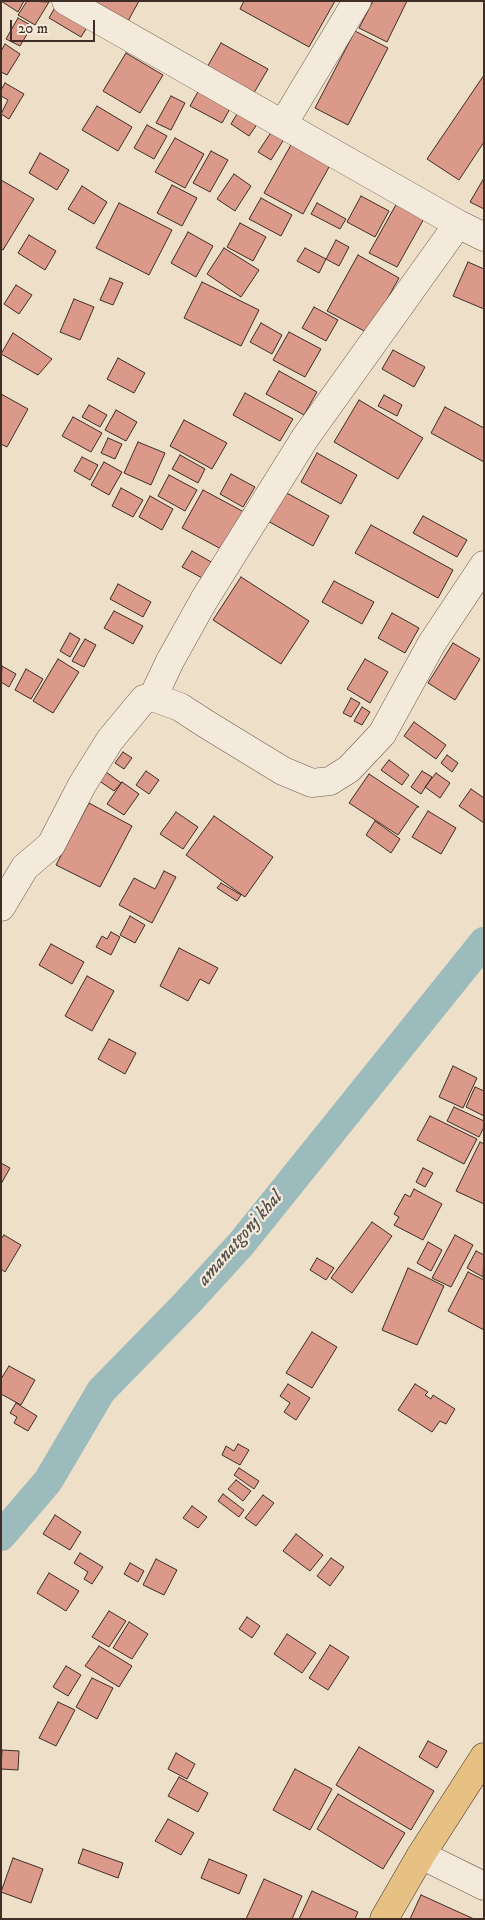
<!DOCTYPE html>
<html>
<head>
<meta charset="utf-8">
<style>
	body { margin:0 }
	#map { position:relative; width:485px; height:1920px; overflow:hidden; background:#eedfc8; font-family:"IM FELL DW Pica",serif }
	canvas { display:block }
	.frame { position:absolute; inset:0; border:2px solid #3f2d26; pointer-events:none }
	.scale { position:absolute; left:10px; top:20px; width:85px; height:22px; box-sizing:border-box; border:2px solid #3f2d26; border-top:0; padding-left:6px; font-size:15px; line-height:18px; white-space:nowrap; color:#3f2d26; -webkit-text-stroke:4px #f4eadb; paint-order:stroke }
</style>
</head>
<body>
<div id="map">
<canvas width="485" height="1920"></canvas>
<div class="frame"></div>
<div class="scale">20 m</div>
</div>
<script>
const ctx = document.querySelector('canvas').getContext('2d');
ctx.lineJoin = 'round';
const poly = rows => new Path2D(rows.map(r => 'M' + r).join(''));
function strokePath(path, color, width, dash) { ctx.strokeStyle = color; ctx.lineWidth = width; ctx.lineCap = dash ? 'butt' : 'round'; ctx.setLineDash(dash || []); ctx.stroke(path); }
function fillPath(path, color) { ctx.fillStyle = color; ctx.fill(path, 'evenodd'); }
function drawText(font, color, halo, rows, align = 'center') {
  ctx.font = font + ' "IM FELL DW Pica",serif'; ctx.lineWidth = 4.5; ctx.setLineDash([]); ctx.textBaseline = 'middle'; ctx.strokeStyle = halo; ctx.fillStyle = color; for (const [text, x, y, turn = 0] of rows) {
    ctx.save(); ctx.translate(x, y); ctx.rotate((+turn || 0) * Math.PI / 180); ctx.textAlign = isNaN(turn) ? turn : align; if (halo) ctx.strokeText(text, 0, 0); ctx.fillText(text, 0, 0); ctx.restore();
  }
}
const canal = poly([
	[1,1536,48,1481,101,1391,187,1303,241,1244,484,942]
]);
const building = poly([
	[1,1,24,1,18,12,1,1],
	[27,1,49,2,35,25,18,15,27,1],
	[94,1,139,1,128,21,94,1],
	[244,1,335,1,309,47,240,9,244,1],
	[373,1,407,1,387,42,359,28,373,1],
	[58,2,91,21,81,37,49,18,58,2],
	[18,18,32,26,20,46,6,39,18,18],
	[355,31,388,48,348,125,315,108,355,31],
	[221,43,268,69,252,96,206,69,221,43],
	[5,44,20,54,7,75,1,72,1,51,5,44],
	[126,53,163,75,140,113,103,91,126,53],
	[484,75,484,142,459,180,427,159,484,75],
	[5,83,24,94,9,119,1,114,8,100,1,96,1,90,5,83],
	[200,88,232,105,222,123,190,106,200,88],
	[171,96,185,103,171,130,156,123,171,96],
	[97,106,132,127,118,151,82,130,97,106],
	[241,107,260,120,249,136,231,124,241,107],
	[147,125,167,136,154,159,134,148,147,125],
	[276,125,288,133,271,160,258,152,276,125],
	[296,136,334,158,303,214,264,193,296,136],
	[175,138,204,154,185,188,155,172,175,138],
	[211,151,228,160,210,192,193,183,211,151],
	[40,153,69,170,57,190,29,173,40,153],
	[234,174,251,186,235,211,217,199,234,174],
	[484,178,484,209,470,202,484,178],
	[1,180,34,199,3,250,1,249,1,180],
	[172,185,197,198,182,226,157,213,172,185],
	[82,186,107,202,94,224,68,209,82,186],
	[361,196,389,211,375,237,347,222,361,196],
	[261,198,292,215,281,236,249,219,261,198],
	[398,201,426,215,397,267,369,253,398,201],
	[119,203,172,230,149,275,96,248,119,203],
	[317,203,346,219,340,229,311,214,317,203],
	[240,223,266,237,253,261,227,247,240,223],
	[188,232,213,246,196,277,171,263,188,232],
	[29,235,56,251,45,270,18,253,29,235],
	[336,240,349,247,339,266,326,259,336,240],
	[224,248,259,270,241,297,207,274,224,248],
	[305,248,326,259,319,273,297,261,305,248],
	[358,255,399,278,368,333,327,311,358,255],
	[468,262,484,269,484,309,453,296,468,262],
	[110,278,123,283,113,305,100,300,110,278],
	[202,282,259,310,241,346,184,318,202,282],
	[16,285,32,295,19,314,4,304,16,285],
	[74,299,94,307,80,340,60,332,74,299],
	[314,307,338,320,326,341,302,328,314,307],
	[261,323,282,335,272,354,250,342,261,323],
	[289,332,321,349,305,377,273,360,289,332],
	[13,333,52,359,38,375,1,354,13,333],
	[393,350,425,367,414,387,382,369,393,350],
	[118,358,145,373,134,393,107,379,118,358],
	[279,371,317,392,304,415,266,394,279,371],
	[245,393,293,419,280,441,233,415,245,393],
	[1,394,28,409,7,447,1,444,1,394],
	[384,395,402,405,397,416,378,406,384,395],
	[359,400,423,438,398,479,334,442,359,400],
	[89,405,107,415,100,427,82,417,89,405],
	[445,407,484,428,484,462,431,433,445,407],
	[116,410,137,422,126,441,105,430,116,410],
	[73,417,102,433,91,452,62,436,73,417],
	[184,420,227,443,212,469,170,446,184,420],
	[108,438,122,444,115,459,101,453,108,438],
	[138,442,165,453,151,485,124,473,138,442],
	[317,453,357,475,341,504,301,482,317,453],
	[180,455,205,469,198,483,172,469,180,455],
	[82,457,98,465,90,480,74,471,82,457],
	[104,462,122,472,109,495,91,485,104,462],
	[231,474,255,487,243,507,220,494,231,474],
	[169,475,197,490,185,511,158,496,169,475],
	[121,488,143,500,133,517,112,506,121,488],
	[203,490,244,512,223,550,182,528,203,490],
	[283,491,329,516,313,546,266,520,283,491],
	[150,496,173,509,162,530,139,517,150,496],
	[423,516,467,540,457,557,413,533,423,516],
	[371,525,453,570,438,598,355,553,371,525],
	[192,551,213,563,204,579,182,567,192,551],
	[241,577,309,621,281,664,213,620,241,577],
	[334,581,374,602,362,624,322,602,334,581],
	[118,584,151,602,143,617,110,599,118,584],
	[114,611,143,626,133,644,104,628,114,611],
	[392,613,419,628,405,653,378,638,392,613],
	[70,633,80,639,70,657,60,651,70,633],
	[85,639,96,645,84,667,72,661,85,639],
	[453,643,480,659,455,700,428,683,453,643],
	[58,659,79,672,53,713,33,701,58,659],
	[365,659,388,672,370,703,347,689,365,659],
	[2,666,16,674,9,687,1,682,2,666],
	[26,669,43,679,31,699,15,690,26,669],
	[351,698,360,703,351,717,343,713,351,698],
	[362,707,370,712,362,725,354,721,362,707],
	[414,722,446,745,436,759,404,736,414,722],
	[123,752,132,758,124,769,115,763,123,752],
	[447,755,458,763,452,772,441,763,447,755],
	[389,760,409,775,402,785,381,770,389,760],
	[102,769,121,783,114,791,95,778,102,769],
	[146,771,159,780,149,794,136,785,146,771],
	[422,771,432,777,421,794,411,787,422,771],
	[436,773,450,783,440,798,425,787,436,773],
	[369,774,419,807,417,807,398,835,349,803,369,774],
	[122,782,139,794,124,815,107,804,122,782],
	[471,789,484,798,484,823,459,806,471,789],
	[89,803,132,826,100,887,56,865,89,803],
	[428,811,456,828,441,854,412,837,428,811],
	[176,812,198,827,183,849,160,834,176,812],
	[214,816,273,857,245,897,186,855,214,816],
	[375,821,400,839,391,853,366,835,375,821],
	[164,871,176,877,152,923,119,905,134,878,155,889,164,871],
	[221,883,241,895,237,901,217,888,221,883],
	[130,916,145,925,135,943,120,935,130,916],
	[111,932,120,937,111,955,96,947,102,936,107,939,111,932],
	[51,944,84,962,72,984,39,965,51,944],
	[179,948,218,968,209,984,200,979,188,1001,160,986,179,948],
	[87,976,114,991,92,1031,65,1016,87,976],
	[109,1039,136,1053,125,1074,98,1059,109,1039],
	[453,1066,477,1078,463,1108,439,1097,453,1066],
	[475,1087,484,1091,484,1116,466,1107,475,1087],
	[454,1107,484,1121,484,1127,479,1137,447,1121,454,1107],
	[430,1116,477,1139,464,1164,417,1140,430,1116],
	[480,1142,484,1144,484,1204,456,1191,480,1142],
	[1,1163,10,1168,1,1184,1,1163],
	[423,1168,433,1173,425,1187,416,1182,423,1168],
	[414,1189,442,1204,423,1240,394,1225,399,1217,394,1214,405,1194,410,1197,414,1189],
	[372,1222,392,1236,352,1293,331,1278,372,1222],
	[4,1235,21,1245,5,1272,1,1269,1,1239,4,1235],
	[455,1235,473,1245,451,1287,432,1278,455,1235],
	[428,1242,442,1250,431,1271,417,1263,428,1242],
	[476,1251,484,1255,483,1277,467,1268,476,1251],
	[317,1258,334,1268,326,1280,310,1270,317,1258],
	[408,1268,444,1286,417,1345,382,1330,408,1268],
	[468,1272,484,1280,484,1330,448,1311,468,1272],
	[312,1332,337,1347,312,1388,286,1373,312,1332],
	[9,1366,35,1380,21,1405,1,1394,1,1379,9,1366],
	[288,1384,310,1398,296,1420,284,1412,290,1403,280,1396,288,1384],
	[415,1384,428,1392,425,1395,431,1399,433,1395,455,1409,446,1424,440,1421,432,1432,398,1410,415,1384],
	[16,1403,37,1416,28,1431,14,1423,17,1417,10,1413,16,1403],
	[238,1444,249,1450,240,1465,222,1455,226,1446,234,1451,238,1444],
	[239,1468,259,1481,254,1489,234,1475,239,1468],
	[236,1480,251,1491,243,1501,228,1489,236,1480],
	[223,1494,244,1510,239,1517,218,1501,223,1494],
	[263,1495,274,1503,256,1526,245,1518,263,1495],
	[192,1506,207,1517,198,1528,183,1518,192,1506],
	[55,1515,81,1532,70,1550,43,1534,55,1515],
	[296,1534,323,1555,310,1571,283,1551,296,1534],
	[80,1553,103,1567,92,1584,84,1579,88,1572,74,1563,80,1553],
	[331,1558,344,1567,330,1586,317,1576,331,1558],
	[156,1559,177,1570,164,1595,143,1585,156,1559],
	[130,1563,144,1571,138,1582,124,1574,130,1563],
	[49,1573,79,1591,66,1611,37,1593,49,1573],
	[109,1611,126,1621,109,1647,92,1637,109,1611],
	[247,1617,260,1626,252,1638,239,1629,247,1617],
	[129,1622,148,1634,132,1659,113,1648,129,1622],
	[287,1634,316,1653,302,1673,274,1654,287,1634],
	[330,1645,349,1657,328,1690,309,1678,330,1645],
	[99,1646,132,1666,119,1687,85,1666,99,1646],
	[66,1666,81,1675,68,1696,53,1687,66,1666],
	[92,1678,113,1688,97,1719,76,1707,92,1678],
	[58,1702,75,1710,56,1746,39,1738,58,1702],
	[428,1741,447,1751,437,1768,419,1757,428,1741],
	[359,1747,434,1791,411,1830,336,1785,359,1747],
	[2,1750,19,1751,18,1770,1,1769,2,1750],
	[176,1753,195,1764,187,1779,168,1769,176,1753],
	[295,1769,332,1789,310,1830,273,1810,295,1769],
	[179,1777,208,1793,198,1812,168,1796,179,1777],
	[338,1794,405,1833,383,1869,317,1829,338,1794],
	[168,1819,194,1833,181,1855,155,1841,168,1819],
	[83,1849,123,1863,118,1878,78,1863,83,1849],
	[13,1858,43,1869,31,1903,1,1892,13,1858],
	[209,1859,247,1875,239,1894,201,1878,209,1859],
	[264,1879,302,1896,292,1919,246,1919,264,1879],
	[312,1891,358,1912,355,1919,299,1919,312,1891],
	[421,1895,474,1919,410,1919,421,1895]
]);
const minor = poly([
	[66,1,458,224,484,237],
	[283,124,357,1],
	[153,697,170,661,204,600,305,438,458,224],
	[1,907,25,867,51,845,82,785,110,740,144,699,153,697,180,707,206,724,283,771,312,783,330,781,349,769,382,734,432,643,484,565],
	[421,1855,484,1886]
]);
const major = poly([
	[384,1919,421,1855,484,1757]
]);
const waterNames = [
	["amanatgonj khal",241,1239,-49]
];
strokePath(canal, '#9bbbbd', 30);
fillPath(building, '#db998a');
strokePath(building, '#3f2d26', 1);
strokePath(minor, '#6b5a4e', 29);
strokePath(major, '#3f2d26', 29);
strokePath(minor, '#f4eadb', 28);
strokePath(major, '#e7c084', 28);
drawText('italic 19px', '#56504c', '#f4eadb', waterNames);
</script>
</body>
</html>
